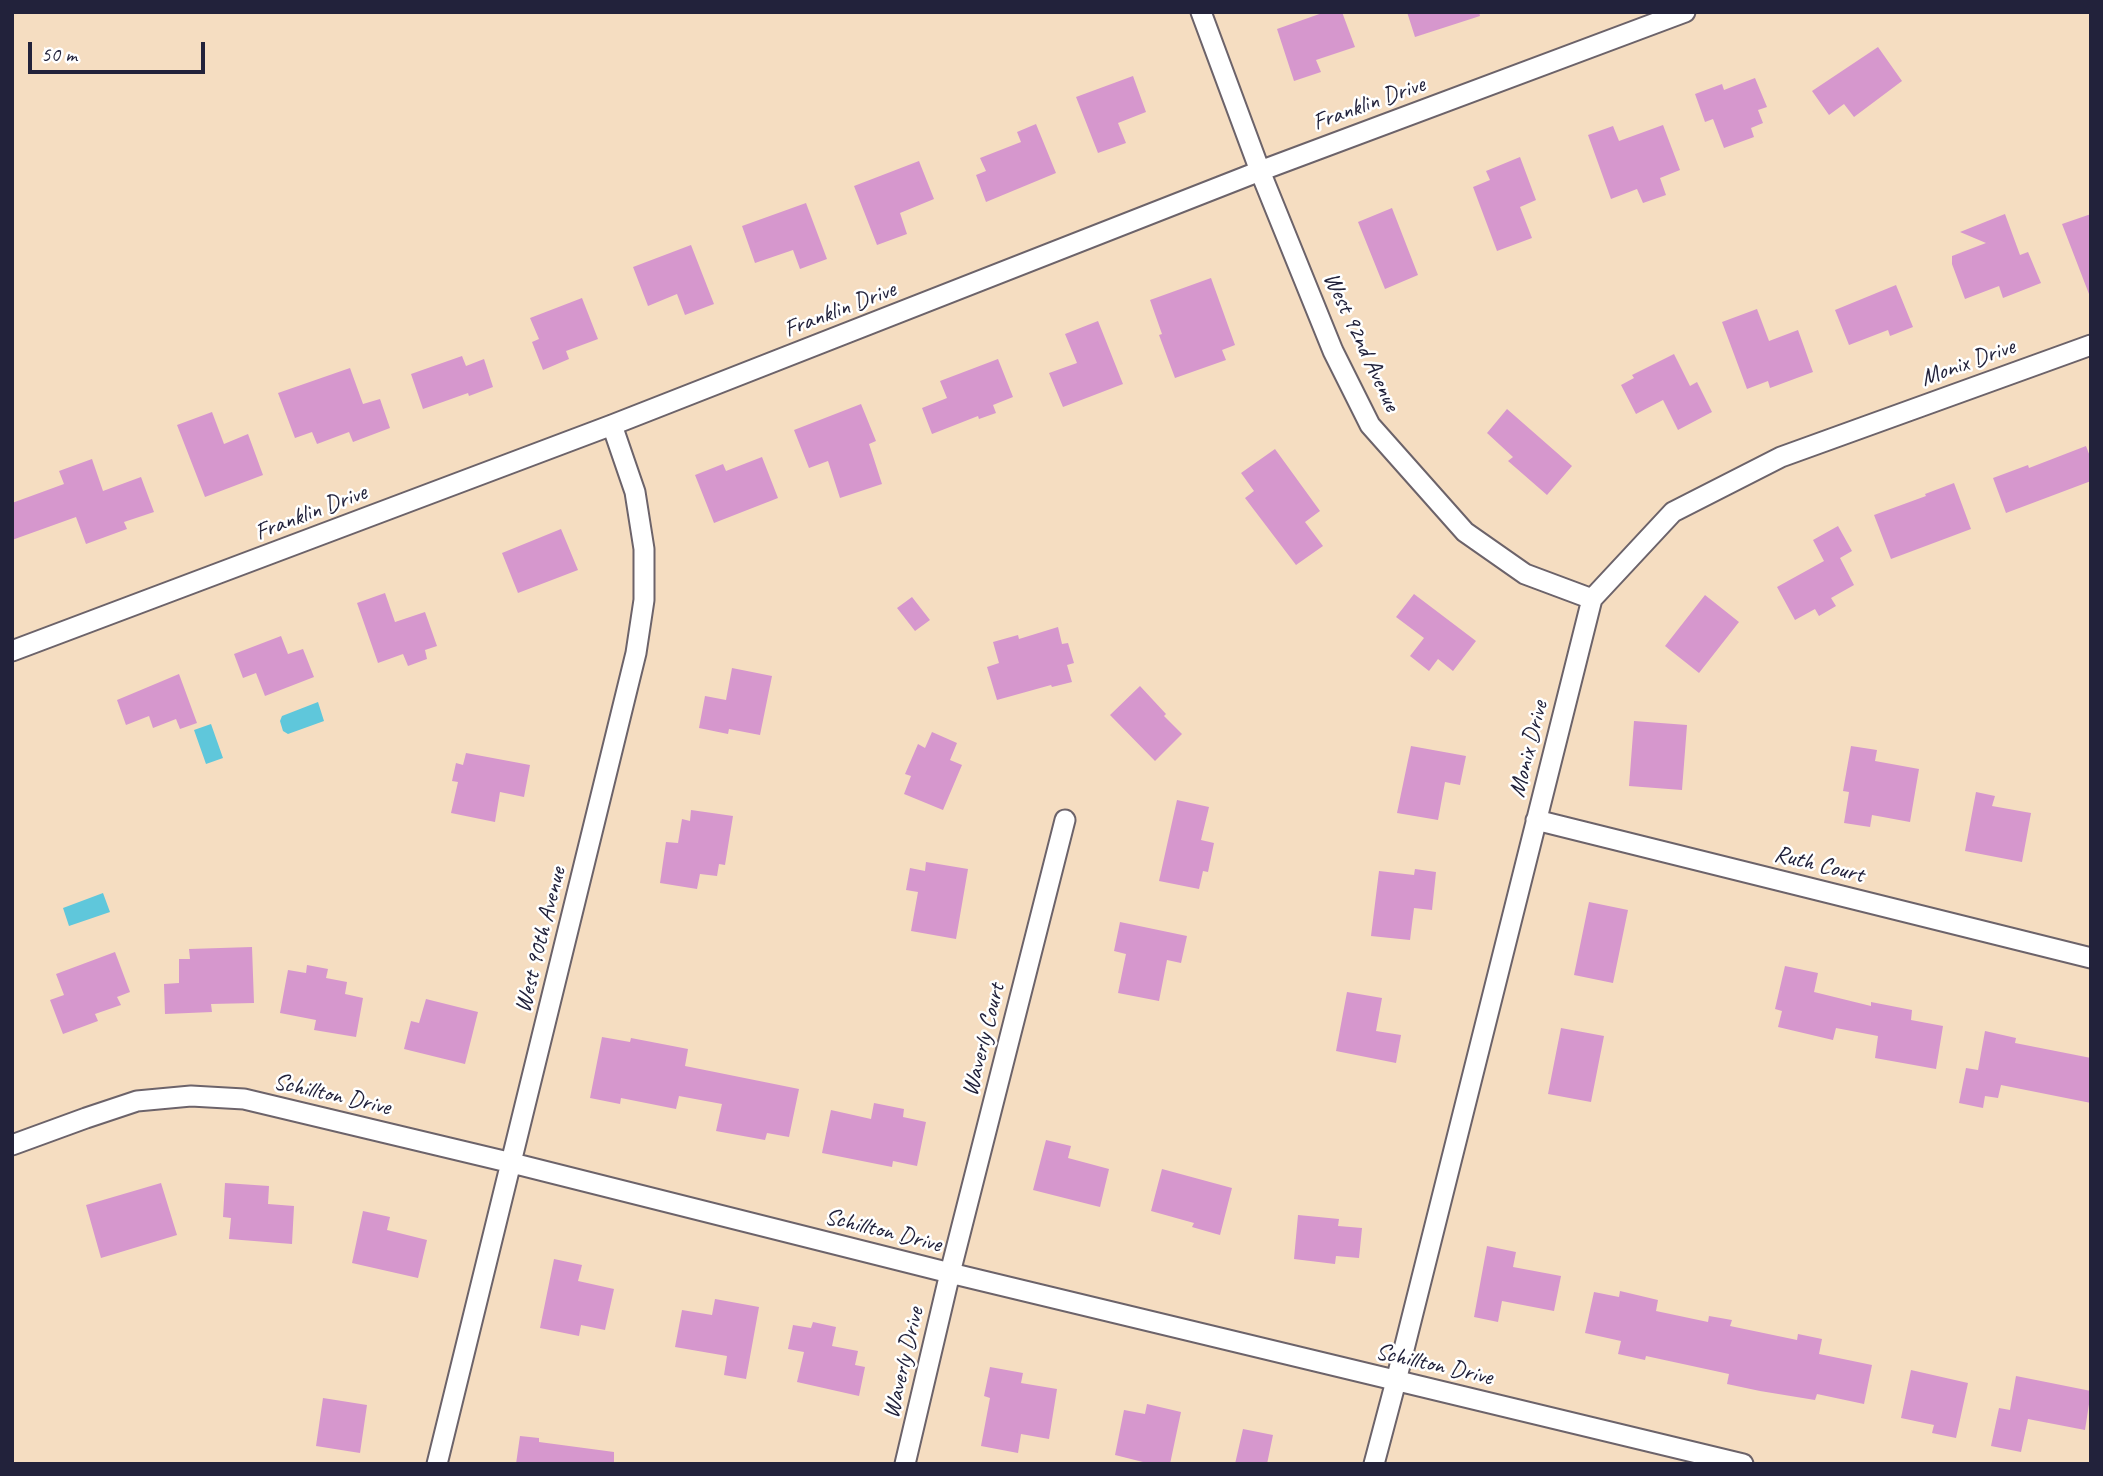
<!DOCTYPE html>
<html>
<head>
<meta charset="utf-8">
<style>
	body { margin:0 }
	#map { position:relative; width:2103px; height:1476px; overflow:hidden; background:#f5ddc1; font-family:Caveat,sans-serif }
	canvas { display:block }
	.frame { position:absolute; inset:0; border:14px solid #22223b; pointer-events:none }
	.scale { position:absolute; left:28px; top:42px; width:177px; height:32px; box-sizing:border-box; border:4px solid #22223b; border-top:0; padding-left:9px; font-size:21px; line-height:24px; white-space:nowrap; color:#22223b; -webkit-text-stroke:5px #fff; paint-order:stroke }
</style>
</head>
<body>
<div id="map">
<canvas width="2103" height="1476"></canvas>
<div class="frame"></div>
<div class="scale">50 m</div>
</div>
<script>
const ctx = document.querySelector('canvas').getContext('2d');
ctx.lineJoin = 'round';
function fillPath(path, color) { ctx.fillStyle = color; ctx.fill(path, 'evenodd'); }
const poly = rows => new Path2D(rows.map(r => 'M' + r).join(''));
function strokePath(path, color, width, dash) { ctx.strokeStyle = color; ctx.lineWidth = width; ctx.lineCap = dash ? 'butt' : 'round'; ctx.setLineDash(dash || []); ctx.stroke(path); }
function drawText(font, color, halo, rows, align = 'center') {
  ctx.font = font + ' Caveat,sans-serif'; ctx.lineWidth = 5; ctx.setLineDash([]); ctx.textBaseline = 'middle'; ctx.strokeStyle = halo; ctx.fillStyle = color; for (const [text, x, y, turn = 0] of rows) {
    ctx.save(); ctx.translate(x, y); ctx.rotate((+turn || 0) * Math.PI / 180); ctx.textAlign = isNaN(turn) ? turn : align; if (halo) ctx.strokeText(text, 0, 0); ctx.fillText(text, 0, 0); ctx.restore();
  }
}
const water = poly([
	[318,702,324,721,288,734,283,731,280,721,282,716],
	[211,724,223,758,206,764,194,730],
	[103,893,110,912,69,926,63,908]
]);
const building = poly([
	[1325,12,1342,12,1355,47,1316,60,1321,72,1294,81,1277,29],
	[1407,12,1479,12,1480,16,1415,37],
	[1878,47,1902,81,1854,117,1844,104,1829,115,1812,91],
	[1133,76,1146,112,1118,123,1126,143,1098,153,1076,97],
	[1755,78,1767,107,1758,110,1763,123,1751,128,1754,137,1724,148,1713,119,1705,122,1695,94,1722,84,1724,90],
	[1036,124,1056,173,986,202,976,175,986,171,980,158,1021,142,1017,132],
	[1663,125,1680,170,1660,178,1666,195,1643,203,1637,189,1611,199,1588,135,1613,126,1619,141],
	[1520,157,1536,200,1520,207,1532,238,1497,251,1473,187,1490,180,1486,171],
	[919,161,934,199,900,213,907,234,877,245,854,186],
	[806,203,827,259,800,269,793,250,755,263,742,226],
	[1392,208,1418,275,1385,289,1358,222],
	[2005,214,2020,255,2028,252,2041,283,2003,298,1999,286,1965,299,1952,264,1952,256,1986,243,1960,232],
	[2091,214,2091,293,2089,294,2062,224],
	[691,245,714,304,685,315,677,294,648,306,633,267],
	[1211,278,1235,345,1222,350,1226,360,1175,378,1159,335,1162,334,1150,300],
	[1896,285,1913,327,1890,336,1888,330,1849,345,1835,310],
	[582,298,598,339,566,351,569,359,543,370,532,342,539,339,530,318],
	[1757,309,1769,341,1798,330,1813,372,1770,388,1768,381,1747,389,1722,322],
	[1098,321,1123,384,1063,407,1049,373,1077,363,1065,334],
	[1674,354,1690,386,1697,382,1712,412,1678,430,1663,400,1636,414,1621,385,1634,378,1632,375],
	[462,356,466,366,484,359,493,387,469,396,468,393,423,409,411,374],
	[998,359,1013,397,993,405,996,413,979,419,978,416,932,434,922,408,947,398,940,381],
	[350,368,363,404,380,399,390,428,353,442,349,432,317,444,312,432,295,438,278,393],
	[861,404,876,441,869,444,882,484,840,498,828,461,809,468,794,430],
	[1507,409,1572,466,1547,495,1508,461,1513,457,1487,433],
	[212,412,224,444,248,434,263,475,205,497,177,425],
	[2086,446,2091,459,2091,481,2006,513,1993,478,2028,465,2029,468],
	[1275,449,1320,511,1305,522,1323,546,1296,565,1245,498,1254,491,1241,473],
	[762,457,778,498,714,523,695,475,723,464,726,471],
	[92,459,103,491,141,477,154,512,124,522,127,529,86,544,76,517,12,540,12,503,64,484,59,471],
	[1954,483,1971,529,1891,559,1874,515,1926,496,1925,494],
	[1838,526,1852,551,1840,558,1854,585,1831,598,1836,606,1819,616,1815,609,1795,620,1777,587,1824,561,1813,540],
	[561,529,578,570,518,593,502,553],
	[385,593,395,622,425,612,437,646,425,650,427,659,408,666,403,654,378,663,357,603],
	[1414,594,1476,641,1453,671,1438,659,1429,671,1410,656,1424,638,1396,617],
	[1705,595,1739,622,1699,673,1665,646],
	[912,597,930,620,915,631,897,608],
	[1058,627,1062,644,1068,643,1074,663,1067,665,1072,682,1052,687,1051,685,997,700,987,667,999,663,993,642,1018,635,1019,639],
	[281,636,288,654,303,649,314,677,265,696,256,673,243,678,234,654],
	[732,668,772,676,760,735,729,729,728,734,699,728,705,696,726,700],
	[179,674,197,723,180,729,176,719,153,728,149,716,126,725,117,700],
	[1140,686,1166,714,1164,716,1182,734,1155,761,1110,715],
	[1634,721,1687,725,1682,790,1629,786],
	[932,732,957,743,950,760,962,765,943,810,904,794,911,776,905,774,918,744,925,748],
	[1411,746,1466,756,1460,785,1445,782,1438,820,1397,813],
	[1851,746,1877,750,1875,761,1919,769,1910,822,1872,815,1870,827,1844,823,1849,792,1843,791],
	[466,753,530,765,524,797,500,792,495,822,451,813,458,782,452,781,456,763,463,765],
	[1976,792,1995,796,1992,806,2031,813,2022,862,1965,851],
	[1177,800,1209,807,1201,840,1214,843,1208,872,1203,871,1199,889,1159,881],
	[691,810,733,816,725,865,719,864,717,876,700,874,697,889,660,883,666,842,678,843,682,819,690,821],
	[926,862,968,869,956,939,911,931,918,892,906,890,910,868,925,871],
	[1415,869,1436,872,1432,910,1414,908,1410,940,1371,936,1379,871,1414,875],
	[1589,902,1628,910,1613,983,1574,975],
	[1120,922,1187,936,1181,963,1167,960,1159,1001,1118,993,1126,954,1114,951],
	[252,947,254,1003,211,1004,212,1012,165,1014,164,984,179,983,179,959,190,959,189,949],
	[115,952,130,992,117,997,121,1005,95,1014,98,1021,63,1034,50,1000,64,995,56,974],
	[307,965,328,969,326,978,347,982,345,994,363,998,356,1037,314,1030,316,1020,280,1013,288,970,306,973],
	[1785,966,1818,973,1814,992,1871,1006,1871,1002,1912,1010,1911,1020,1943,1026,1936,1069,1875,1058,1878,1036,1836,1028,1833,1040,1778,1027,1782,1011,1775,1009],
	[1347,992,1382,998,1376,1031,1401,1035,1396,1063,1336,1051],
	[426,999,478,1012,465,1064,404,1049,411,1021,419,1023],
	[1561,1028,1604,1036,1591,1102,1548,1094],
	[1985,1031,2016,1038,2015,1043,2091,1058,2091,1103,2001,1085,1998,1098,1985,1096,1983,1108,1959,1103,1966,1068,1978,1070],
	[602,1037,630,1042,631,1038,688,1049,685,1066,799,1089,789,1137,767,1133,765,1140,716,1131,722,1104,679,1096,676,1109,621,1098,620,1104,590,1098],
	[874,1103,904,1109,903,1117,926,1122,917,1166,893,1161,892,1167,822,1153,831,1110,871,1119],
	[1046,1140,1071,1146,1068,1158,1109,1169,1100,1207,1033,1190],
	[1162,1169,1232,1188,1220,1235,1192,1227,1194,1223,1151,1211],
	[161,1183,177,1235,101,1258,86,1205],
	[225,1183,269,1186,268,1204,294,1206,292,1244,229,1239,231,1218,223,1217],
	[363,1211,390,1217,387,1230,427,1240,418,1278,352,1263],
	[1298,1215,1339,1219,1338,1226,1362,1228,1359,1258,1336,1256,1335,1264,1294,1259],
	[1487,1246,1516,1252,1513,1267,1561,1276,1554,1311,1502,1301,1498,1322,1474,1317],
	[554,1259,582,1265,578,1281,614,1289,605,1330,581,1325,579,1336,540,1328],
	[1620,1291,1658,1300,1656,1311,1708,1322,1709,1316,1732,1320,1730,1326,1797,1340,1798,1334,1822,1339,1819,1354,1872,1365,1864,1404,1817,1394,1815,1400,1760,1391,1727,1384,1729,1374,1646,1356,1645,1360,1618,1354,1621,1341,1585,1333,1594,1292,1619,1297],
	[715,1299,759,1307,746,1379,724,1375,727,1356,675,1347,682,1310,712,1315],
	[813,1322,836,1327,832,1346,858,1351,855,1365,865,1367,859,1396,797,1382,804,1352,788,1349,793,1325,811,1328],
	[990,1367,1023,1373,1021,1383,1057,1389,1049,1439,1021,1434,1018,1453,981,1446,990,1398,984,1396],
	[1911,1370,1968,1383,1956,1438,1932,1433,1934,1425,1901,1418],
	[2016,1376,2091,1391,2085,1430,2028,1419,2021,1452,1991,1446,1999,1408,2010,1410],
	[323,1398,367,1405,360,1453,316,1446],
	[1147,1404,1181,1412,1170,1464,1151,1464,1115,1455,1124,1410,1145,1414],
	[1243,1429,1273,1435,1267,1464,1235,1464],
	[520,1436,539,1438,539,1442,614,1452,614,1464,516,1464]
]);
const minor = poly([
	[1201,12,1260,171,1333,351,1370,425,1465,532,1525,574,1592,599],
	[12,651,612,425,1260,171,1685,12],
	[1536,820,2091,958],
	[12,1145,86,1118,137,1101,191,1096,244,1099,512,1163,950,1273,1743,1464],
	[437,1464,636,653,644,600,644,549,635,492,612,425],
	[905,1464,950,1273,1065,820],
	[1374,1464,1396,1381,1592,599,1673,512,1781,457,2091,345]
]);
const streetNames = [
	["Franklin Drive",1369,104,-20],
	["Franklin Drive",840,310,-21],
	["West 92nd Avenue",1361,342,65],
	["Monix Drive",1968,363,-20],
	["Franklin Drive",311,513,-21],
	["Monix Drive",1529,749,-76],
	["Ruth Court",1819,865,14],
	["West 90th Avenue",541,940,-76],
	["Waverly Court",984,1040,-76],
	["Schillton Drive",332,1095,13],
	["Schillton Drive",883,1231,14],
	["Waverly Drive",904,1363,-77],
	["Schillton Drive",1434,1365,13]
];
fillPath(water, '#5fc7db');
fillPath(building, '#d697cd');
strokePath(minor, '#6c636a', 23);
strokePath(minor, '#fff', 19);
drawText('24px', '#22223b', '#fff', streetNames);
</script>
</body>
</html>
